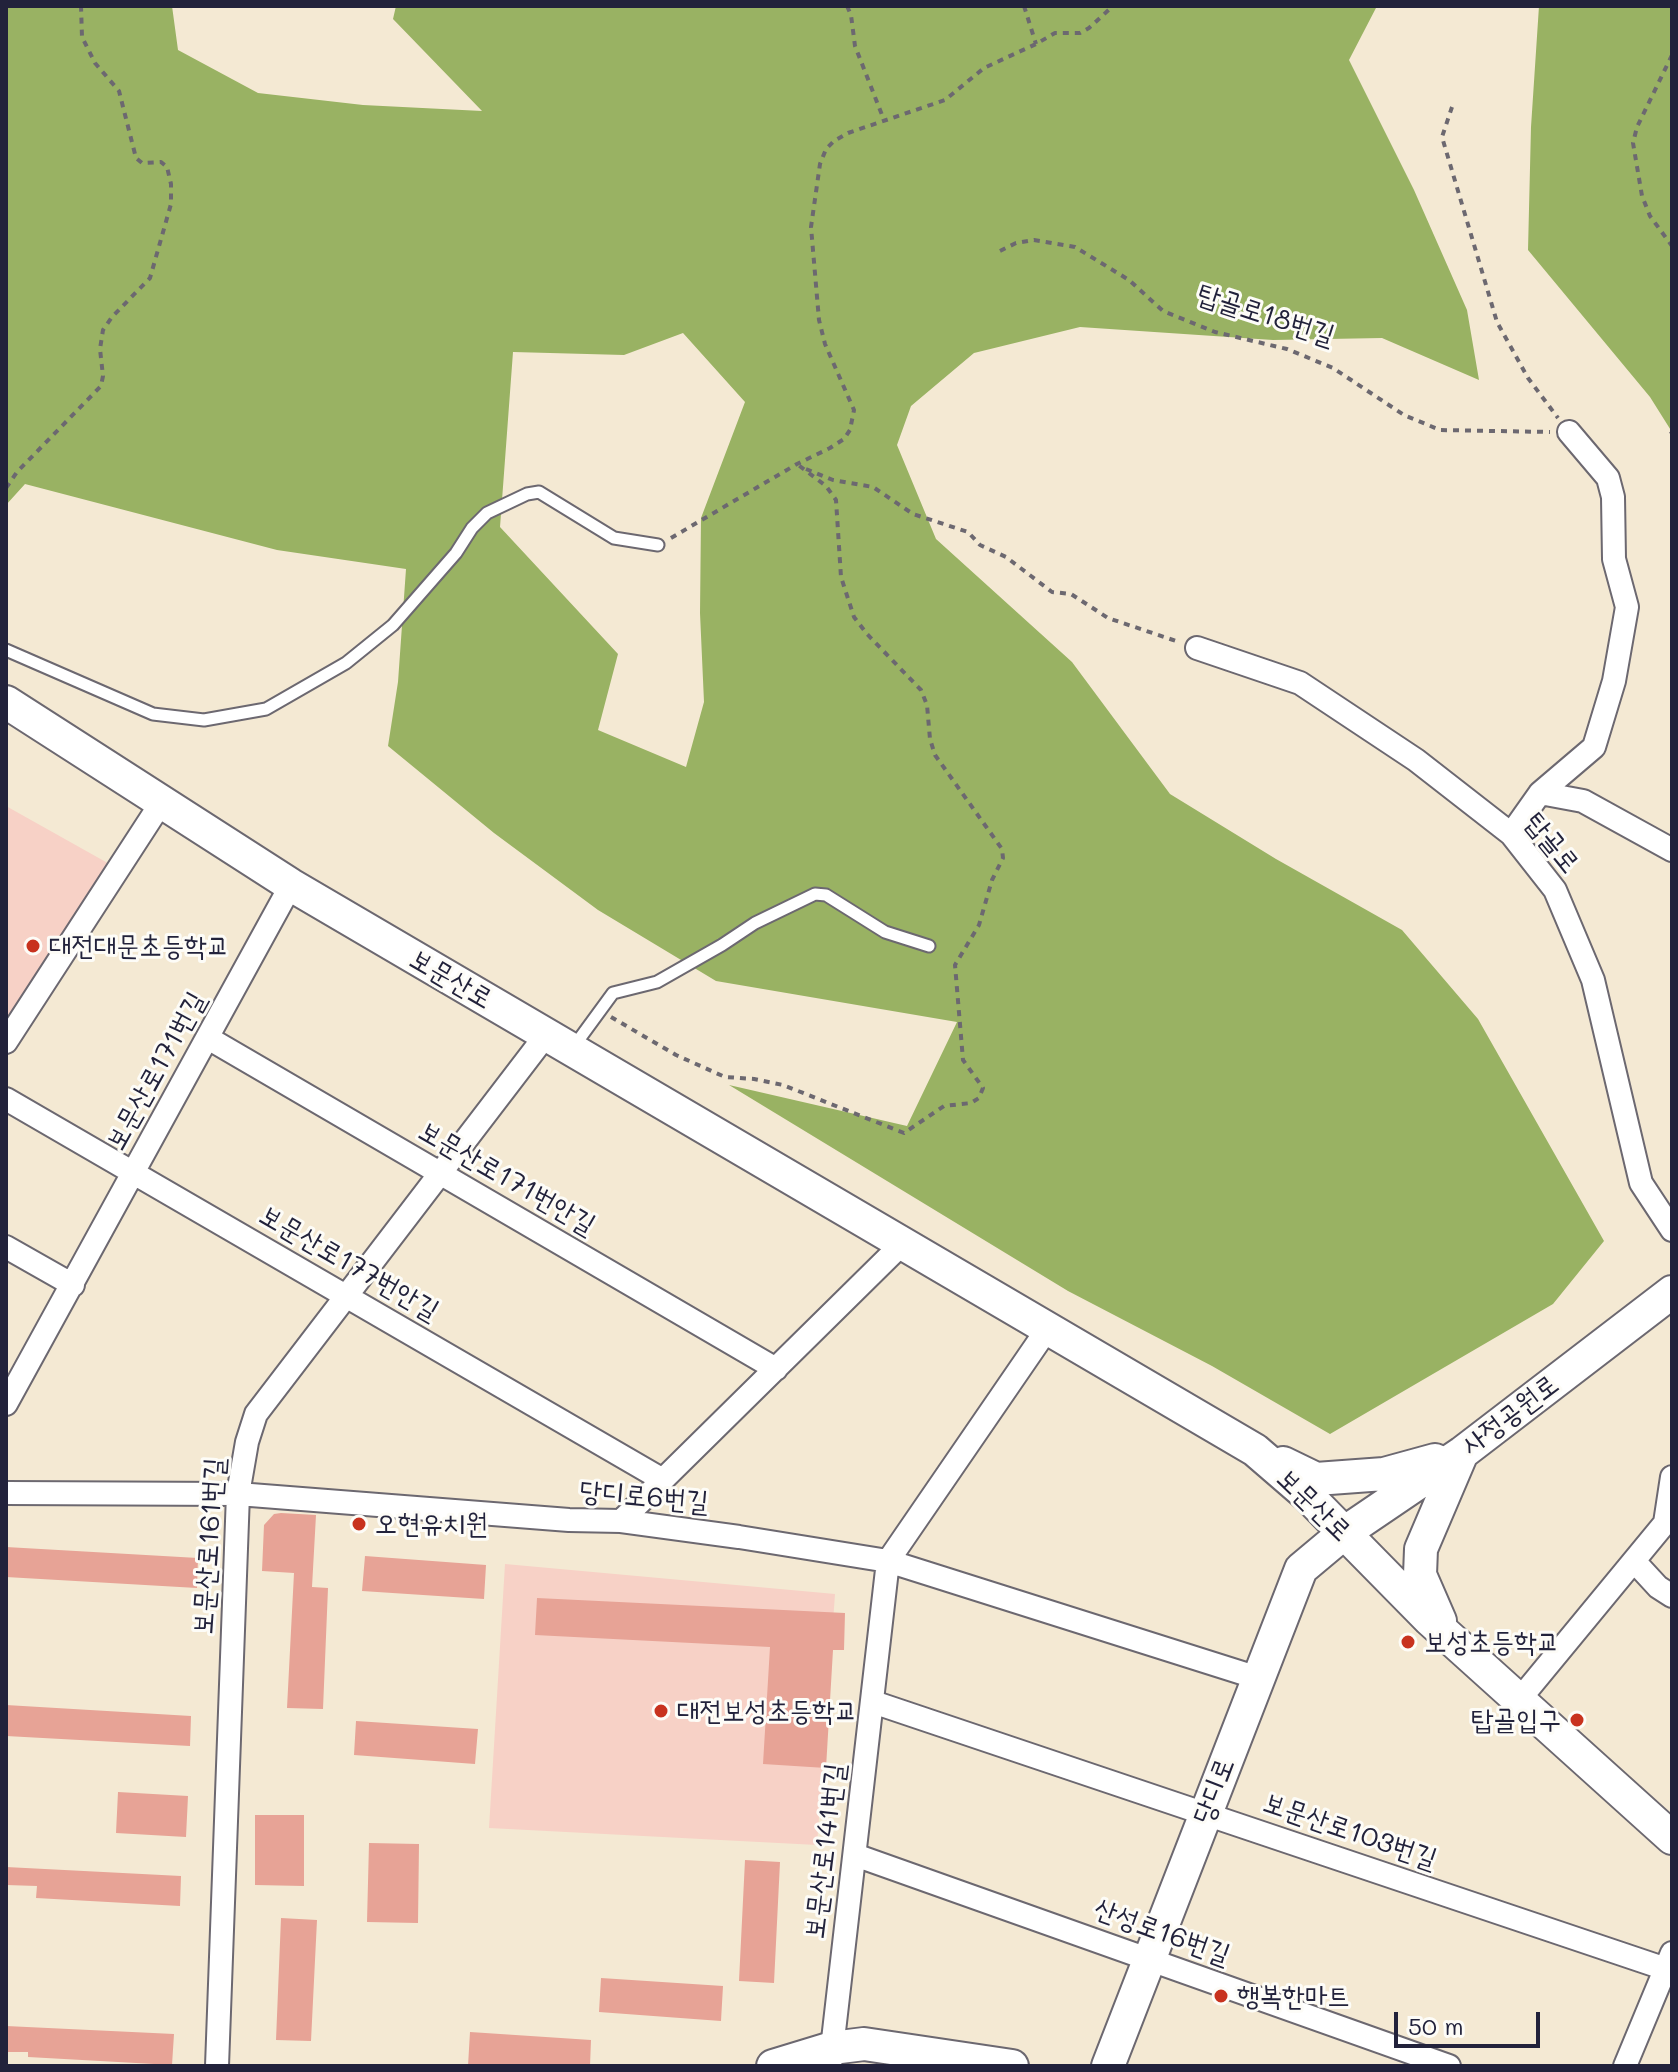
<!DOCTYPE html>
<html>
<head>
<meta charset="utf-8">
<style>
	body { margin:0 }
	#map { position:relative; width:1678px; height:2072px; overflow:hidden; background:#f4e9d3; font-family:Mali,sans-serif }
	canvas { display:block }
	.frame { position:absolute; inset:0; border:8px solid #22223b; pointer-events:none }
	.scale { position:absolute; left:1394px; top:2012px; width:146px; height:36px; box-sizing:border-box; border:4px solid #22223b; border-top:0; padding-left:10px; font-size:24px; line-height:28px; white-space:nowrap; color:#22223b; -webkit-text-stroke:6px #fdfcf7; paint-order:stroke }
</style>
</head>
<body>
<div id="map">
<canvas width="1678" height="2072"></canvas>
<div class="frame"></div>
<div class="scale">50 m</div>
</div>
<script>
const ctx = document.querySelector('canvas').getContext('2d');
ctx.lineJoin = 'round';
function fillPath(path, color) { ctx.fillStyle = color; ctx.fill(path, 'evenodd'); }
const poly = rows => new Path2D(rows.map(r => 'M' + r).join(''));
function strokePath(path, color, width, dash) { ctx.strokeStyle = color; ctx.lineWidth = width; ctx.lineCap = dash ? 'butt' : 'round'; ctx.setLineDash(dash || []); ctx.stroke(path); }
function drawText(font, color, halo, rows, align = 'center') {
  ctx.font = font + ' Mali,"Poor Story",sans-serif'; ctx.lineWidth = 6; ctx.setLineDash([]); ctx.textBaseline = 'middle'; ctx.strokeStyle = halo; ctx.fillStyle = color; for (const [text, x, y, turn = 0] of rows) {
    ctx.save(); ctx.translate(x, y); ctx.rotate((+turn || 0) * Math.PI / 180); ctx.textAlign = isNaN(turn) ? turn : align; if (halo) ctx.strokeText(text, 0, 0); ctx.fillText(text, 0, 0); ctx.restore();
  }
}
const built = poly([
	[6,806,113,866,6,1027],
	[505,1564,835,1594,817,1845,489,1828]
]);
const forest = poly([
	[6,6,172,6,178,50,258,93,363,105,482,111,393,19,396,6,1377,6,1349,60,1414,190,1467,310,1479,380,1382,338,1273,340,1080,327,974,353,911,406,897,445,936,539,1072,662,1170,794,1276,859,1402,930,1478,1019,1604,1241,1553,1304,1330,1434,1212,1366,1068,1291,729,1085,907,1126,957,1022,716,981,598,910,494,833,388,746,398,682,406,569,277,550,25,484,6,505],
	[683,333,745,402,701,518,700,613,704,702,686,767,598,730,618,654,500,527,513,352,624,355],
	[1539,6,1672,6,1672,432,1650,397,1528,250,1531,127]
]);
const building = poly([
	[281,1513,316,1515,312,1587,328,1588,323,1709,287,1708,294,1573,262,1571,264,1525,274,1514],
	[6,1547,198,1558,197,1588,6,1577],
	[365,1556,486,1565,484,1599,362,1591],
	[537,1598,845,1613,844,1650,833,1650,826,1768,763,1764,770,1647,535,1635],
	[6,1705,191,1716,190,1746,6,1736],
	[356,1721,478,1729,475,1764,354,1755],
	[118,1792,188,1796,186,1837,116,1833],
	[255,1815,304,1815,304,1886,255,1885],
	[369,1843,419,1844,418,1923,367,1922],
	[745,1860,780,1862,774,1983,739,1981],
	[6,1867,181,1876,180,1906,36,1898,37,1886,6,1885],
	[281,1918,317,1920,311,2041,276,2040],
	[601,1978,723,1986,721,2021,599,2012],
	[6,2026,174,2034,172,2065,28,2057,28,2052,6,2052],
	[470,2032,591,2040,590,2066,468,2066]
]);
const path = poly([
	[847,6,851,15,855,46,884,120],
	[1024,6,1036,44],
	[1672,55,1637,127,1633,143,1642,196,1650,216,1672,246],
	[1452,107,1442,137,1497,322,1528,378,1558,418],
	[1000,251,1016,243,1034,240,1075,247,1129,280,1163,311,1215,332,1287,349,1333,368,1404,415,1440,430,1550,432],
	[1670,434,1672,433],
	[806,469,833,480,873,487,913,514,968,532,980,545,1006,557,1052,592,1071,594,1108,618,1179,642],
	[6,488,17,472,101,386,103,376,100,349,103,330,112,317,150,278,171,204,171,184,167,167,161,162,142,163,136,158,119,91,95,63,82,37,81,6],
	[671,538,797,464,830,448,844,439,850,430,854,410,825,344,819,320,811,227,820,164,826,149,834,141,848,133,945,100,984,68,1036,44,1055,33,1080,33,1089,28,1113,6],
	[611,1017,676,1055,725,1077,754,1079,783,1085,904,1133,944,1106,971,1103,979,1098,983,1088,963,1060,955,965,979,925,992,880,1003,858,1002,849,935,755,930,739,927,705,921,690,867,634,854,617,841,577,836,500,826,486,797,464]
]);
const lane = poly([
	[6,650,153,714,204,720,266,709,346,663,393,625,456,553,472,528,487,513,527,494,539,492,614,538,658,545],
	[572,1049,613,993,657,982,722,945,755,923,815,894,826,895,885,932,929,946]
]);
const street = poly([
	[1197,648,1300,683,1416,760,1511,834,1555,890,1593,980,1641,1183,1672,1230],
	[1540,793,1583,801,1672,850],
	[1511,834,1540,793,1594,747,1614,681,1627,607,1614,559,1613,497,1608,478,1569,432],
	[208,1038,776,1369],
	[6,1042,161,803],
	[6,1099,663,1480],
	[6,1247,73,1285],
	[6,1404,291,885],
	[6,1493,238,1494,569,1520,621,1521,739,1537,888,1561,1258,1678],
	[621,1521,903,1243],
	[1634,1561,1658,1587,1672,1596],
	[1519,1700,1665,1523,1672,1477],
	[873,1702,1672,1971],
	[855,1855,1449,2066],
	[217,2066,238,1494,247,1442,256,1414,546,1035],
	[830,2066,888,1561,1048,1328],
	[1625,2066,1672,1953]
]);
const secondary = poly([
	[6,702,291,885,1255,1450,1306,1494,1429,1619,1672,1838],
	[1283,1463,1316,1479,1384,1474,1435,1460],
	[1440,1621,1420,1575,1421,1549,1462,1453],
	[773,2066,832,2048,864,2044,1012,2066],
	[1108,2066,1301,1569,1344,1533,1462,1453,1672,1292]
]);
const markers = [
	[33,946,8,"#c8321e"],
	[359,1524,8,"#c8321e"],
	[1408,1642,8,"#c8321e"],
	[661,1711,8,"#c8321e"],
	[1577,1720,8,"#c8321e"],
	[1221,1996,8,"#c8321e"]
];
const streetNames = [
	["탑골로18번길",1266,315,18],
	["탑골로",1552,843,51],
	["보문산로",451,979,30],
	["보문산로171번길",156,1071,-61],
	["보문산로171번안길",507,1178,30],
	["보문산로177번안길",349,1263,30],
	["사정공원로",1510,1415,-37],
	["당디로6번길",644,1497,5],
	["보문산로",1314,1505,44],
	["보문산로161번길",209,1546,-86],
	["당디로",1214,1791,-69],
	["보문산로103번길",1350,1831,19],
	["보문산로141번길",825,1851,-83],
	["산성로16번길",1162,1932,20]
];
const poiNames = [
	["대전대문초등학교",49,946],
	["오현유치원",375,1524],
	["보성초등학교",1424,1642],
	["대전보성초등학교",677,1711],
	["탑골입구",1561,1720,"right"],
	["행복한마트",1237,1996]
];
fillPath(built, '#f7d1c6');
fillPath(forest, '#99b263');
fillPath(building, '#e7a396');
strokePath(lane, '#6c6870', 15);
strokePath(street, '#6c6870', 26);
strokePath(secondary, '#6c6870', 36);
strokePath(path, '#6c6870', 4, [6, 6]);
strokePath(lane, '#fff', 11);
strokePath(street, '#fff', 22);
strokePath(secondary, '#fff', 32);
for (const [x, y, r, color] of markers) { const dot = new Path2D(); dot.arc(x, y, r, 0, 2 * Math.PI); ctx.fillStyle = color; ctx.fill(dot); strokePath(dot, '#fdfcf7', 3); }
drawText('28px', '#22223b', '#fdfcf7', streetNames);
drawText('28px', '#22223b', '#fdfcf7', poiNames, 'left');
</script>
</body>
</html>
